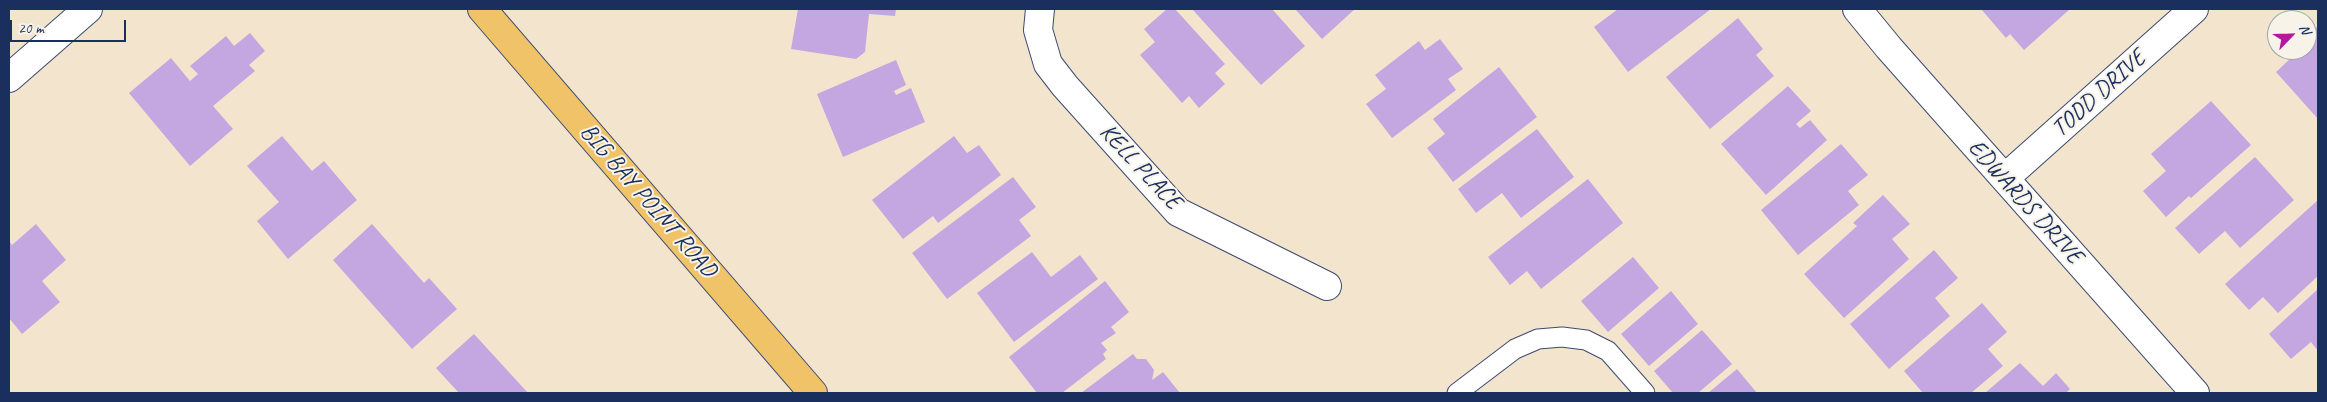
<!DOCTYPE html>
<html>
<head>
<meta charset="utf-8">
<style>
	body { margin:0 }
	#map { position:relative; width:2327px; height:402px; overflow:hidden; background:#f3e5cd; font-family:Caveat,sans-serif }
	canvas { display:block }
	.frame { position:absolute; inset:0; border:10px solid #1b2f5e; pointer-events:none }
	.north { position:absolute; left:2267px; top:10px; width:50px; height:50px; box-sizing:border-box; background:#f7f3e8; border:1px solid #9fa5b1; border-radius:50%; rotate:66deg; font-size:14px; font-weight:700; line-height:20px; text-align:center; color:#1b2f5e }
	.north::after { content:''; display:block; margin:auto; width:18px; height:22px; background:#b5179e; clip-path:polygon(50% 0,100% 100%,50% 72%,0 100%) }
	.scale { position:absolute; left:10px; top:20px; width:116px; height:22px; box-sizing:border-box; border:2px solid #1b2f5e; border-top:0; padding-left:6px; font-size:15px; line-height:18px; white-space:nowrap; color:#1b2f5e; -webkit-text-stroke:4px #f7f3e8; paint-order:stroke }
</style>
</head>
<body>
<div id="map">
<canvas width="2327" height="402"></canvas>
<div class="frame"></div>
<div class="north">N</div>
<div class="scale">20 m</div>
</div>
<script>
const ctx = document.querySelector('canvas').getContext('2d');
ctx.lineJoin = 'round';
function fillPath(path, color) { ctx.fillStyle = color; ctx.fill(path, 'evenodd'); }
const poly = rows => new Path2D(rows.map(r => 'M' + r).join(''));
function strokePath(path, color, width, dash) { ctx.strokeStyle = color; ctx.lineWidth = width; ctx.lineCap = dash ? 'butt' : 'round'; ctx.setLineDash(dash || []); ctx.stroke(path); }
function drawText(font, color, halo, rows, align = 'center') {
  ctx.font = font + ' Caveat,sans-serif'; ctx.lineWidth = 4; ctx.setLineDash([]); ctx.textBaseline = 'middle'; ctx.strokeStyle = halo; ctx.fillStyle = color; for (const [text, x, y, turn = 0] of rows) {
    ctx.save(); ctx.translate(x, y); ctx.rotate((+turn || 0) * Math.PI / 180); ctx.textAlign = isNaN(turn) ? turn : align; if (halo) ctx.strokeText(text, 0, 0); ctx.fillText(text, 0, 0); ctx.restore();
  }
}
const building = poly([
	[798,9,896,9,895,16,869,14,865,52,856,59,791,49],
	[1167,9,1175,9,1225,64,1215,73,1225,84,1199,108,1189,96,1182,103,1140,55,1155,42,1144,29],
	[1192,9,1272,9,1305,46,1261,85],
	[1295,9,1355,9,1322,39],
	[1618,9,1711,9,1628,72,1594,27],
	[1981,9,2070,9,2024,50,2010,34,2006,38],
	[1738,18,1763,49,1756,55,1774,76,1710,129,1666,77],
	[2317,27,2318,29,2318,119,2276,72,2291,58,2287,54,2292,50,2307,50,2307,36],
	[250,33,265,51,249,65,255,71,213,106,233,129,190,166,129,93,171,58,190,81,198,74,190,66,226,36,234,46],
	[1440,39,1463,69,1448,79,1456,90,1392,138,1366,104,1386,89,1375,75,1419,41,1425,50],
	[896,60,906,85,894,91,896,95,911,88,925,122,843,157,817,94],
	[1499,67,1537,117,1453,182,1427,148,1445,134,1433,119],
	[1788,86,1811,111,1796,124,1800,128,1810,120,1827,140,1766,195,1721,144],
	[2211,101,2251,145,2191,198,2189,196,2166,217,2143,191,2166,171,2151,154],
	[1537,129,1574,177,1521,218,1502,193,1476,213,1458,189],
	[282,136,312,171,324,161,357,200,288,259,257,221,279,202,247,166],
	[954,136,967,153,979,145,1001,175,938,223,933,216,903,239,872,200],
	[1841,144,1868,175,1848,191,1859,205,1798,255,1761,210],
	[2255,157,2294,200,2240,248,2225,231,2199,254,2175,228],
	[1013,177,1036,207,1019,220,1031,236,947,299,912,253],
	[1588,179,1623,223,1541,289,1527,271,1510,285,1488,257],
	[1883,195,1910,224,1892,239,1909,259,1844,318,1804,274,1857,226,1853,223],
	[2318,200,2318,276,2278,313,2263,297,2249,310,2225,284],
	[36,224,66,260,42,281,60,302,22,334,9,318,9,241,12,245],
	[372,224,424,283,429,278,457,309,412,349,333,260],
	[1934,250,1958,278,1935,298,1950,316,1889,369,1850,324],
	[1032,252,1051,277,1080,255,1098,279,1014,342,977,293],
	[1633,257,1659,288,1608,332,1581,301],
	[1105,281,1129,312,1111,327,1116,333,1101,343,1107,350,1103,354,1106,359,1062,393,1037,393,1009,357],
	[2318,289,2318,351,2311,342,2291,359,2269,334],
	[1671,291,1698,324,1649,366,1621,334],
	[1982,303,2007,332,1988,349,2003,366,1971,393,1923,393,1904,371],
	[1702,330,1732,364,1698,393,1673,393,1654,371],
	[474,334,528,393,459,393,436,368],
	[1133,354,1137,359,1146,359,1154,370,1152,380,1163,372,1180,393,1081,393],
	[2020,363,2043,386,2056,373,2070,389,2066,393,1985,393],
	[1737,369,1757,393,1708,393]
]);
const lane = poly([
	[1457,393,1515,349,1538,339,1562,337,1586,340,1608,351,1645,393]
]);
const street = poly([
	[1040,9,1038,30,1048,64,1065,86,1178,212,1327,286],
	[1857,9,1889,48,2195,393],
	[9,78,88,9],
	[2005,178,2194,9]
]);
const primary = poly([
	[482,9,813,393]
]);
const streetNames = [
	["TODD DRIVE",2099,94,-42],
	["KELL PLACE",1140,167,47],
	["BIG BAY POINT ROAD",648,201,49],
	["EDWARDS DRIVE",2025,202,48]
];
fillPath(building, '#c4a6e1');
strokePath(lane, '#3b4a6f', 21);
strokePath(street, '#3b4a6f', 30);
strokePath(primary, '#3b4a6f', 30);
strokePath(lane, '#fff', 19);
strokePath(street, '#fff', 28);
strokePath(primary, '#f1c369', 28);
drawText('24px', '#1b2f5e', '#f7f3e8', streetNames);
</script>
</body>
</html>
